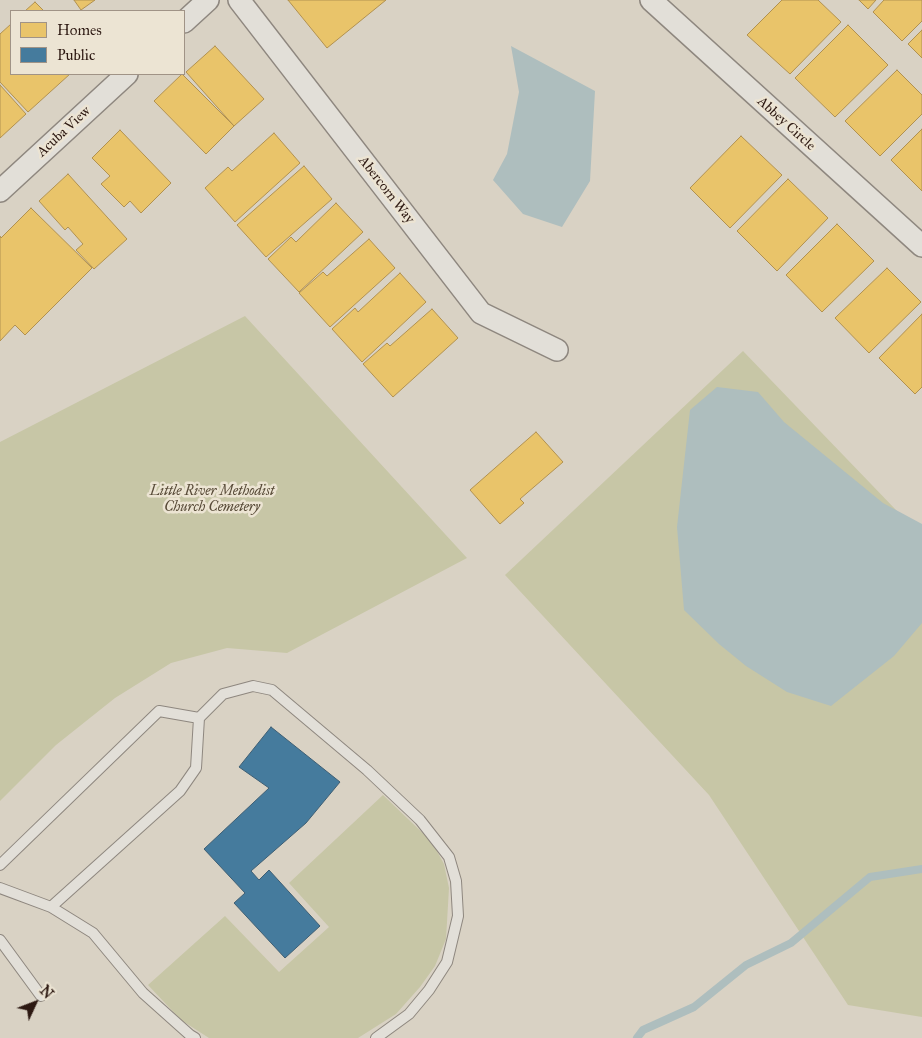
<!DOCTYPE html>
<html>
<head>
<meta charset="utf-8">
<style>
	body { margin:0 }
	#map { position:relative; width:922px; height:1038px; overflow:hidden; background:#d9d2c4; font-family:"IM FELL Great Primer",serif }
	canvas { display:block }
	.legend { position:absolute; left:10px; top:10px; width:175px; height:65px; box-sizing:border-box; background:#ece4d3; border:1px solid #a09386; margin:0; padding:6px 9px; list-style:none; font-size:15px; color:#2d1912 }
	.legend li { display:flex; align-items:center; gap:10px; height:25px }
	.legend b { width:25px; border:1px solid #a09386 }
	.north { position:absolute; left:10px; top:978px; width:50px; height:50px; -webkit-text-stroke:4px #ece4d3; paint-order:stroke; rotate:47deg; font-size:14px; font-weight:700; line-height:20px; text-align:center; color:#2d1912 }
	.north::after { content:''; display:block; margin:auto; width:18px; height:22px; background:#2d1912; clip-path:polygon(50% 0,100% 100%,50% 72%,0 100%) }
</style>
</head>
<body>
<div id="map">
<canvas width="922" height="1038"></canvas>
<ul class="legend">
<li><b style="height:14px;background:#e9c46a"></b>Homes</li>
<li><b style="height:14px;background:#457b9d"></b>Public</li>
</ul>
<div class="north">N</div>
</div>
<script>
const ctx = document.querySelector('canvas').getContext('2d');
ctx.lineJoin = 'round';
function fillPath(path, color) { ctx.fillStyle = color; ctx.fill(path, 'evenodd'); }
const poly = rows => new Path2D(rows.map(r => 'M' + r).join(''));
function strokePath(path, color, width, dash) { ctx.strokeStyle = color; ctx.lineWidth = width; ctx.lineCap = dash ? 'butt' : 'round'; ctx.setLineDash(dash || []); ctx.stroke(path); }
function drawText(font, color, halo, rows, align = 'center') {
  ctx.font = font + ' "IM FELL Great Primer",serif'; ctx.lineWidth = 5; ctx.setLineDash([]); ctx.textBaseline = 'middle'; ctx.strokeStyle = halo; ctx.fillStyle = color; for (const [text, x, y, turn = 0] of rows) {
    ctx.save(); ctx.translate(x, y); ctx.rotate((+turn || 0) * Math.PI / 180); ctx.textAlign = isNaN(turn) ? turn : align; if (halo) ctx.strokeText(text, 0, 0); ctx.fillText(text, 0, 0); ctx.restore();
  }
}
const green = poly([
	[245,316,467,558,287,653,227,648,171,663,115,698,56,745,0,801,0,442],
	[743,351,922,537,922,1017,848,1005,709,795,505,575],
	[383,795,432,842,444,864,449,888,446,939,435,966,420,987,396,1014,358,1038,209,1038,181,1020,148,985,225,916,279,972,329,927,289,883]
]);
const water = poly([
	[511,46,595,91,590,181,562,227,523,214,493,180,507,154,519,92],
	[717,387,758,392,784,422,883,503,922,524,922,623,894,656,831,706,787,692,746,666,719,644,684,610,677,527,690,410]
]);
const homes = poly([
	[74,0,95,0,81,10,74,0],
	[288,0,386,0,327,48,288,0],
	[782,0,818,0,841,22,790,74,747,35,782,0],
	[859,0,876,0,868,9,859,0],
	[884,0,922,0,922,21,902,41,873,12,884,0],
	[35,2,44,11,25,11,35,2],
	[11,24,11,74,70,74,28,112,0,82,0,34,11,24],
	[848,25,888,65,835,117,795,78,848,25],
	[922,30,922,58,908,44,922,30],
	[215,46,264,99,234,126,186,72,215,46],
	[897,70,922,95,922,114,880,156,845,121,897,70],
	[182,74,234,126,206,154,154,101,182,74],
	[0,85,26,114,0,138,0,85],
	[922,129,922,191,891,160,922,129],
	[120,130,171,183,141,213,130,201,124,207,101,184,110,176,92,158,120,130],
	[274,133,300,163,235,222,205,188,228,167,232,171,274,133],
	[741,136,782,175,730,228,690,188,741,136],
	[304,166,332,199,266,257,237,225,304,166],
	[68,174,127,239,94,269,76,250,83,244,68,227,65,230,39,201,68,174],
	[788,179,828,218,777,271,737,231,788,179],
	[336,203,363,232,299,292,268,259,291,237,296,242,336,203],
	[31,208,92,268,25,335,15,325,0,341,0,236,1,238,31,208],
	[837,224,874,261,822,312,786,275,837,224],
	[369,239,395,268,330,327,299,293,323,272,327,276,369,239],
	[887,268,921,302,869,353,835,318,887,268],
	[400,273,426,302,362,362,332,329,355,308,358,312,400,273],
	[432,309,458,338,393,397,363,364,387,343,390,346,432,309],
	[922,314,922,387,915,394,879,358,922,314],
	[536,432,563,462,520,499,524,503,500,524,470,490,536,432]
]);
const public = poly([
	[271,727,340,782,306,823,251,871,259,880,269,870,320,926,285,958,234,903,245,893,204,849,269,788,239,767,271,727]
]);
const stream = poly([
	[637,1038,643,1030,694,1007,746,965,791,943,870,877,922,869]
]);
const lane = poly([
	[0,865,159,711,199,718],
	[0,888,51,907,93,933,143,993,190,1035,195,1038],
	[51,907,180,791,196,768,199,718,223,694,253,686,272,690,367,770,420,820,449,857,456,881,458,916,447,962,429,990,409,1014,376,1038],
	[0,940,41,996]
]);
const street = poly([
	[239,0,481,313,557,350],
	[651,0,922,246],
	[184,22,208,0],
	[0,191,127,74]
]);
const streetNames = [
	["Abbey Circle",786,124,42],
	["Acuba View",64,132,-43],
	["Abercorn Way",386,190,52]
];
const parkNames = [
	["Little River Methodist",212,492],
	["Church Cemetery",212,508]
];
fillPath(green, '#c7c6a6');
fillPath(water, '#aebebe');
fillPath(homes, '#e9c46a');
strokePath(homes, '#b19150', 1);
fillPath(public, '#457b9d');
strokePath(public, '#3e5e73', 1);
strokePath(stream, '#aebebe', 8);
strokePath(lane, '#8e877f', 12);
strokePath(street, '#8e877f', 24);
strokePath(lane, '#e2dfd8', 10);
strokePath(street, '#e2dfd8', 21);
drawText('14px', '#2d1912', '#ece4d3', streetNames);
drawText('italic 14px', '#574a37', '#ece4d3', parkNames);
</script>
</body>
</html>
